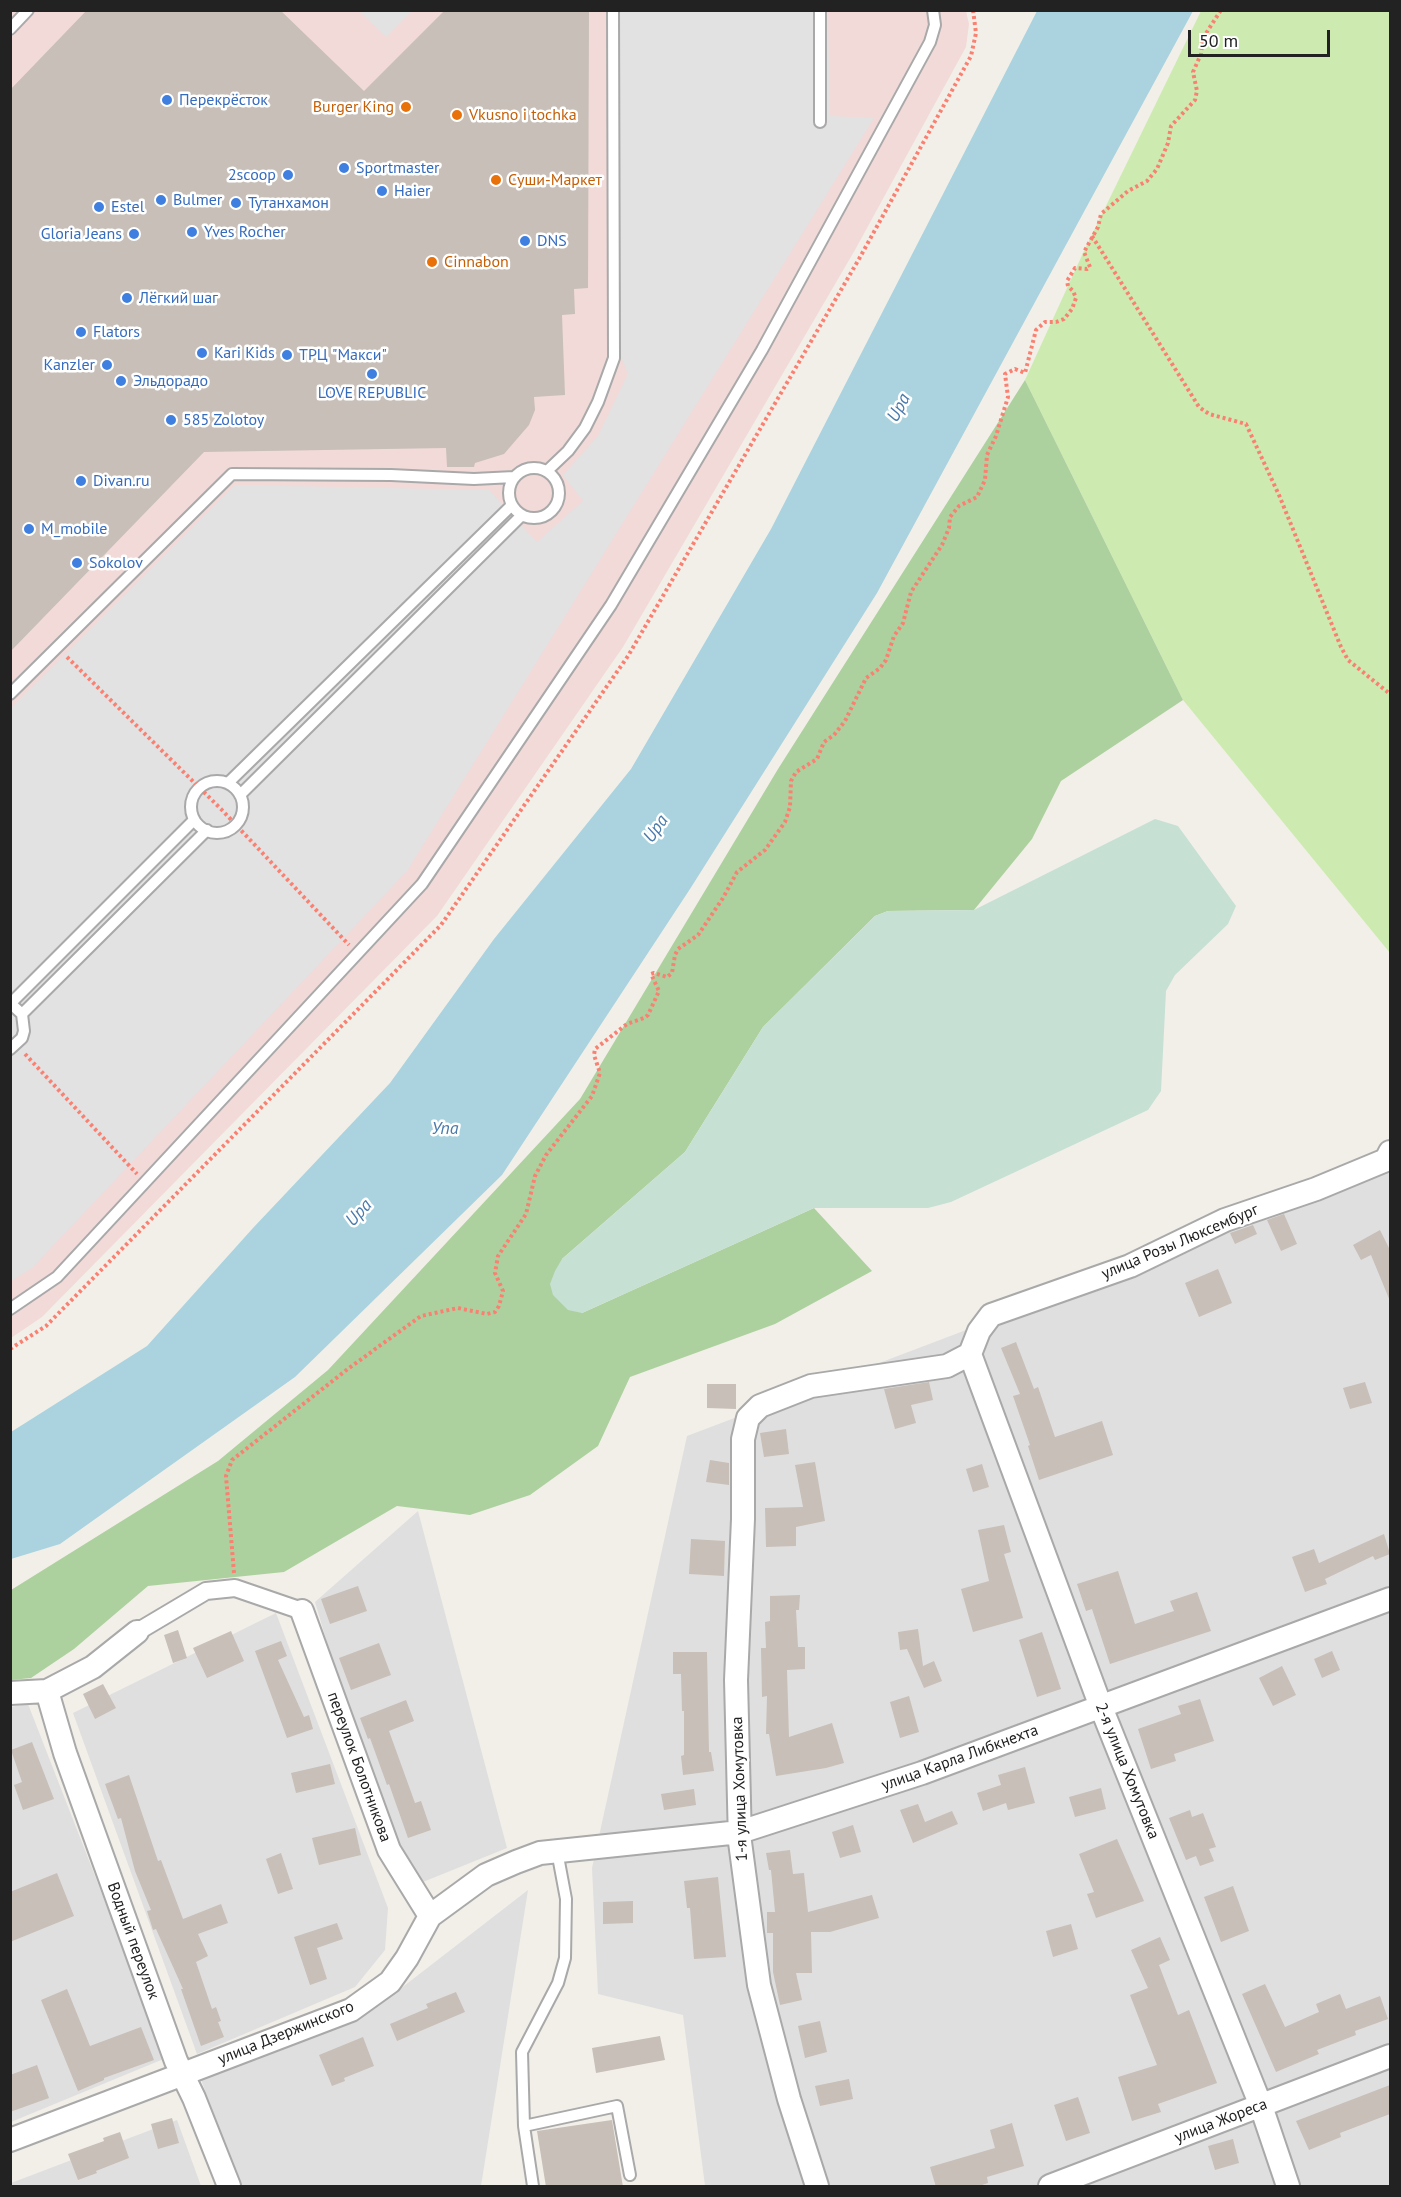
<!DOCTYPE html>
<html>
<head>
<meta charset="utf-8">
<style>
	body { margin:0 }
	#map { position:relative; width:1401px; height:2197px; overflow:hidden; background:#f2efe9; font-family:"PT Sans",sans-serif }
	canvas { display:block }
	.frame { position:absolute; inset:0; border:12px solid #222; pointer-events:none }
	.scale { position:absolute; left:1188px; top:30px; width:142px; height:27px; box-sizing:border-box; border:3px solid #222; border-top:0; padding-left:8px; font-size:18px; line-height:21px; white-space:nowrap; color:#222; -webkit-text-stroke:4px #fff; paint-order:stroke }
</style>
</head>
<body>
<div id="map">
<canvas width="1401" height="2197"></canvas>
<div class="frame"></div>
<div class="scale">50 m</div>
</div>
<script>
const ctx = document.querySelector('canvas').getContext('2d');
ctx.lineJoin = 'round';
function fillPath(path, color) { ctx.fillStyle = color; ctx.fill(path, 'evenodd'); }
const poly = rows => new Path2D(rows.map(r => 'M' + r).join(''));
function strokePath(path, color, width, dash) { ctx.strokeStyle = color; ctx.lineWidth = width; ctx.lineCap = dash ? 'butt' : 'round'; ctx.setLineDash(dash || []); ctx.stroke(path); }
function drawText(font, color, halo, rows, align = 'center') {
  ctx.font = font + ' "PT Sans",sans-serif'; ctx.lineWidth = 5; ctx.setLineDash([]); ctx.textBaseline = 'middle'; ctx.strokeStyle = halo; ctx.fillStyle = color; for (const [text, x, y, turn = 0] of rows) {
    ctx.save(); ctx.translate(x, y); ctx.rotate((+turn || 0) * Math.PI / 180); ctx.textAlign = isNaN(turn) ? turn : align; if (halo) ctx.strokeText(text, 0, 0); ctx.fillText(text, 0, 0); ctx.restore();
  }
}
const residential = poly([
	[1390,1169,1390,2186,705,2186,683,2015,598,1994,592,1868,687,1436],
	[418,1511,507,1848,423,1882,391,1837,357,1744,315,1602],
	[276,1613,388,1908,385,1950,355,1987,197,2054,73,1713],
	[28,1704,166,2058,11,2122,10,1707],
	[528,1890,481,2186,238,2186,201,2079,382,2003],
	[177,2120,201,2186,11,2186,11,2183]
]);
const commercial = poly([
	[11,11,966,11,969,24,966,47,855,250,623,647,437,916,42,1317,11,1338]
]);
const grass = poly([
	[1201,11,1390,11,1390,953,1183,700,1025,380,1083,253]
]);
const forest = poly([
	[1025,380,1183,700,1061,781,1032,839,974,910,888,911,875,916,763,1027,685,1152,562,1259,582,1313,814,1208,872,1271,775,1324,630,1377,598,1446,530,1495,470,1515,397,1506,284,1572,148,1586,74,1649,31,1678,11,1680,11,1590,218,1461,328,1370,580,1099,778,769]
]);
const wetland = poly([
	[1155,819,1178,826,1236,906,1228,924,1175,975,1166,991,1161,1091,1148,1110,951,1202,928,1208,814,1208,582,1313,568,1310,553,1295,550,1284,555,1271,562,1259,685,1152,763,1027,875,916,888,911,974,910]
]);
const parking = poly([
	[359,11,412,11,386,37],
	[620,11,828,11,830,116,874,118,407,871,32,1268,11,1281,11,708,235,485,489,490,537,542,583,501,563,475,598,436,628,374,620,354]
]);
const water = poly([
	[1037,11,1193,11,877,593,690,889,502,1175,295,1377,60,1544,11,1559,11,1432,147,1346,253,1228,390,1083,494,939,631,769,771,529]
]);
const building = poly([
	[87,10,280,10,364,91,445,10,589,10,588,288,574,289,575,314,562,315,565,395,534,397,535,410,529,425,504,454,475,463,474,467,447,467,446,448,204,452,10,652,10,90],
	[1284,1214,1297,1244,1281,1251,1267,1220],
	[1253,1225,1257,1234,1235,1244,1230,1233],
	[1380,1230,1390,1250,1390,1301,1371,1255,1361,1260,1353,1245],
	[1218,1269,1232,1303,1199,1317,1185,1283],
	[1016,1342,1034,1389,1038,1387,1055,1437,1102,1421,1113,1455,1039,1480,1028,1446,1030,1445,1013,1396,1020,1394,1001,1348],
	[929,1382,933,1400,911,1405,916,1423,895,1429,884,1389],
	[1365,1382,1372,1403,1350,1409,1343,1388],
	[707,1384,736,1384,736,1409,707,1408],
	[786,1429,789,1454,764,1457,760,1433],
	[710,1460,729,1463,729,1485,706,1482],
	[815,1462,825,1521,796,1527,796,1546,766,1547,765,1508,803,1507,795,1465],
	[982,1464,989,1487,973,1492,966,1469],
	[1004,1525,1011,1552,1004,1554,1023,1618,973,1632,961,1589,989,1581,978,1530],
	[1384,1534,1390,1554,1375,1560,1373,1556,1325,1579,1327,1584,1305,1592,1292,1557,1314,1549,1319,1563],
	[691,1539,725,1541,724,1576,689,1574],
	[1118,1571,1135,1624,1174,1611,1170,1601,1197,1592,1211,1631,1110,1664,1092,1609,1086,1611,1077,1584],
	[358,1586,367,1611,330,1624,321,1599],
	[800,1595,799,1610,796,1610,798,1647,805,1647,805,1669,787,1670,789,1737,832,1723,844,1763,826,1768,776,1776,769,1734,766,1734,767,1696,762,1697,761,1648,766,1648,765,1622,770,1621,770,1596],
	[918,1629,923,1666,934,1661,942,1681,924,1688,907,1649,900,1650,898,1632],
	[178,1630,187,1658,173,1663,164,1635],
	[231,1631,244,1661,207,1678,193,1648],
	[1042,1632,1061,1689,1037,1697,1019,1640],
	[281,1641,287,1656,278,1660,304,1717,309,1715,313,1729,287,1738,255,1651],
	[379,1643,391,1675,351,1690,339,1658],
	[1332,1651,1340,1670,1322,1678,1314,1659],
	[673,1652,707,1652,709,1752,711,1752,714,1771,683,1775,681,1756,684,1755,684,1711,682,1711,681,1674,673,1674],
	[1282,1666,1296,1695,1273,1706,1259,1678],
	[103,1684,116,1708,95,1719,83,1694],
	[909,1696,919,1732,900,1738,890,1702],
	[1200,1699,1214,1741,1174,1754,1176,1761,1151,1769,1138,1729,1181,1714,1178,1706],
	[406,1700,414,1721,389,1731,415,1803,421,1801,431,1830,408,1838,389,1784,387,1785,370,1738,368,1739,360,1718],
	[32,1742,54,1799,23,1810,14,1785,22,1782,11,1750],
	[330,1764,335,1784,296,1793,291,1773],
	[1025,1767,1035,1803,1008,1810,1006,1803,983,1811,977,1793,1001,1785,998,1775],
	[129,1775,158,1861,161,1860,183,1919,221,1904,228,1923,198,1934,208,1956,196,1962,212,2009,216,2007,221,2021,218,2022,224,2037,201,2046,181,1989,183,1989,156,1929,153,1930,147,1911,151,1910,135,1871,121,1818,118,1819,105,1784],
	[1101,1788,1106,1809,1075,1817,1069,1797],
	[694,1789,696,1805,664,1810,661,1794],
	[918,1804,925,1822,952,1811,958,1824,913,1843,900,1810],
	[1190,1810,1192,1817,1203,1813,1216,1847,1209,1849,1214,1861,1200,1866,1196,1856,1186,1860,1169,1818],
	[853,1825,861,1852,840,1858,832,1832],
	[355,1828,361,1855,319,1865,312,1838],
	[1117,1839,1144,1901,1096,1918,1087,1894,1094,1892,1079,1854],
	[790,1850,793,1874,804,1873,808,1912,872,1895,879,1918,830,1932,811,1932,812,1973,796,1973,802,2000,780,2005,773,1972,773,1933,767,1933,767,1912,775,1912,771,1870,769,1870,766,1853],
	[281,1853,293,1889,278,1894,266,1859],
	[57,1873,74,1916,10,1942,10,1892],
	[718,1877,726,1957,694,1959,690,1908,687,1908,684,1881],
	[1233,1886,1249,1931,1221,1942,1204,1897],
	[633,1901,633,1923,603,1924,603,1902],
	[337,1923,343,1939,317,1948,327,1979,310,1985,294,1937],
	[1071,1924,1078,1949,1053,1957,1046,1931],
	[1160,1937,1170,1960,1159,1965,1178,2015,1189,2010,1217,2083,1158,2104,1161,2112,1132,2121,1118,2077,1157,2065,1130,1995,1148,1988,1131,1950],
	[1265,1984,1285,2027,1319,2012,1316,2004,1340,1994,1346,2009,1380,1996,1388,2019,1355,2031,1356,2035,1317,2050,1319,2054,1276,2072,1242,1994],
	[67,1989,90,2046,141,2027,154,2060,104,2078,104,2080,78,2091,41,2000],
	[456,1992,465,2012,397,2041,390,2024,428,2008,426,2004],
	[820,2021,827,2052,805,2058,798,2026],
	[660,2036,665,2060,596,2073,592,2048],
	[363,2037,374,2066,344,2078,345,2081,332,2086,319,2055],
	[37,2065,49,2098,10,2112,10,2075],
	[849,2079,853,2099,820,2106,815,2086],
	[1390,2085,1390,2114,1340,2133,1341,2137,1309,2150,1296,2121],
	[1078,2097,1090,2133,1066,2141,1054,2105],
	[172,2118,179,2143,158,2149,151,2124],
	[612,2120,623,2187,546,2187,537,2131],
	[1012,2123,1024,2166,987,2177,988,2183,976,2187,936,2187,930,2167,995,2148,990,2130],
	[120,2132,129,2158,96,2171,97,2173,78,2180,68,2154,104,2141,103,2138],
	[1233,2139,1239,2163,1215,2170,1208,2146]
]);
const path = poly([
	[1092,236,1199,407,1209,414,1246,424,1279,495,1341,647,1348,660,1390,694],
	[67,657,221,809,349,945],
	[25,1054,137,1174],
	[10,1349,46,1326,441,925,628,656,859,259,971,56,976,33,973,10],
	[234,1573,226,1476,232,1460,349,1368,421,1316,458,1308,487,1314,495,1312,499,1306,503,1291,495,1273,498,1256,526,1214,535,1176,546,1155,592,1096,600,1073,594,1055,595,1049,627,1024,644,1018,648,1015,659,991,651,974,654,973,667,977,672,973,675,955,678,949,698,935,723,898,737,872,765,850,785,822,790,807,791,781,796,772,817,759,824,742,834,735,845,721,866,678,880,668,886,660,894,636,903,623,911,592,942,545,949,528,950,517,959,506,977,497,985,480,987,455,996,436,1008,397,1005,374,1015,369,1025,373,1036,330,1045,322,1056,322,1064,319,1072,309,1076,298,1073,291,1068,286,1067,281,1075,268,1087,269,1090,267,1084,252,1098,227,1101,214,1128,191,1147,181,1157,169,1168,143,1171,126,1195,100,1197,91,1193,72,1201,54,1203,38,1221,10]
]);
const service = poly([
	[820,10,820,122],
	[10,29,28,10],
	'509 493a25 25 0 1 1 50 0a25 25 0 1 1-50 0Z',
	[547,471,568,451,585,428,598,402,614,358,613,10],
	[10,694,232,474,391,475,474,479,514,477],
	'191 807a26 26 0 1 1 52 0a26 26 0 1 1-52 0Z',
	[228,783,512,505],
	[240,795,522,515],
	[10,1003,22,1014,24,1031,22,1038,10,1049],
	[11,1003,194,820],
	[22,1014,207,830],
	[10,1309,57,1277,422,884,611,605,762,350,930,42,935,25,933,10],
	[524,2126,522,2052,558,1983,565,1958,566,1899,557,1851],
	[533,2186,524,2126,617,2106,630,2175]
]);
const pedestrian = poly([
	[137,1632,206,1591,235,1588,302,1611]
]);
const minor = poly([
	[970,1354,1101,1707,1261,2106,1288,2186],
	[302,1611,389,1850,430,1916],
	[47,1691,65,1753,176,2061,194,2098,229,2186],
	[10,1693,47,1691,93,1667,137,1632],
	[10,2140,351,2010,390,1982,407,1958,430,1916,486,1875,516,1862,540,1853,740,1832,922,1773,1390,1599],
	[817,2186,789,2099,759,1985,740,1842,736,1680,743,1519,743,1439,748,1418,760,1406,811,1386,947,1366,970,1354,979,1331,991,1315,1130,1266,1225,1220,1316,1189,1386,1160,1390,1152],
	[1050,2186,1390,2056]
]);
const markers = [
	[167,100,6,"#3f7fe0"],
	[406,107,6,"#e8710a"],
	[457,115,6,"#e8710a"],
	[344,168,6,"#3f7fe0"],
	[288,175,6,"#3f7fe0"],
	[496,180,6,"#e8710a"],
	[382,191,6,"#3f7fe0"],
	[161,200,6,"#3f7fe0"],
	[236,203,6,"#3f7fe0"],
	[99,207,6,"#3f7fe0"],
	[192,232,6,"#3f7fe0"],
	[134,234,6,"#3f7fe0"],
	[525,241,6,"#3f7fe0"],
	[432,262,6,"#e8710a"],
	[127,298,6,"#3f7fe0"],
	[81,332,6,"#3f7fe0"],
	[202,353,6,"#3f7fe0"],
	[287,355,6,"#3f7fe0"],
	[107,365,6,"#3f7fe0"],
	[372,374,6,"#3f7fe0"],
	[121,381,6,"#3f7fe0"],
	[171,420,6,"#3f7fe0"],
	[81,481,6,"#3f7fe0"],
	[29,529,6,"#3f7fe0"],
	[77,563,6,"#3f7fe0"]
];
const shopNames = [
	["Перекрёсток",179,100],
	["Sportmaster",356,168],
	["2scoop",276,175,"right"],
	["Haier",394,191],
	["Bulmer",173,200],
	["Тутанхамон",248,203],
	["Estel",111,207],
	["Yves Rocher",204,232],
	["Gloria Jeans",122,234,"right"],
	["DNS",537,241],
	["Лёгкий шаг",139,298],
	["Flators",93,332],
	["Kari Kids",214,353],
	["ТРЦ \"Макси\"",299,355],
	["Kanzler",95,365,"right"],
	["Эльдорадо",133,381],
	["LOVE REPUBLIC",372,393,"center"],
	["585 Zolotoy",183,420],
	["Divan.ru",93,481],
	["M_mobile",41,529],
	["Sokolov",89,563]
];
const foodNames = [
	["Burger King",394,107,"right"],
	["Vkusno i tochka",469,115],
	["Суши-Маркет",508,180],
	["Cinnabon",444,262]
];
const streetNames = [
	["улица Розы Люксембург",1180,1242,-23],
	["улица Карла Либкнехта",960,1758,-20],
	["переулок Болотникова",359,1767,70],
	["2-я улица Хомутовка",1127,1771,68],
	["1-я улица Хомутовка",740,1789,-92],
	["Водный переулок",133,1941,70],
	["улица Дзержинского",286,2033,-22],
	["улица Жореса",1221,2121,-21]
];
const waterNames = [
	["Upa",899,408,-62],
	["Upa",656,829,-55],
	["Упа",445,1129],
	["Upa",359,1213,-48]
];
fillPath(residential, '#e0dfdf');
fillPath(commercial, '#f2dad9');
fillPath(grass, '#cdebb0');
fillPath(forest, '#add19e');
fillPath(wetland, '#c6e0d4');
fillPath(parking, '#e2e2e2');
fillPath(water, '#aad3df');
fillPath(building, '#c7bfb8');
strokePath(service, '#a9a9a9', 14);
strokePath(pedestrian, '#a9a9a9', 20);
strokePath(minor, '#a9a9a9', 26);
strokePath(path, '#fa8072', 4, [3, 3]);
strokePath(service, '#fff', 10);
strokePath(pedestrian, '#fff', 16);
strokePath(minor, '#fff', 22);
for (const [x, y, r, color] of markers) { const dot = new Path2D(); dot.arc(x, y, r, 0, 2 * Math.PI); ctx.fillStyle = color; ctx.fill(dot); strokePath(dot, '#fff', 2); }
drawText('16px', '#366cbe', '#fff', shopNames, 'left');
drawText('16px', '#c56008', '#fff', foodNames, 'left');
drawText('16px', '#222', '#fff', streetNames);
drawText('italic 18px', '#4a7aab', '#fff', waterNames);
</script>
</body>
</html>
